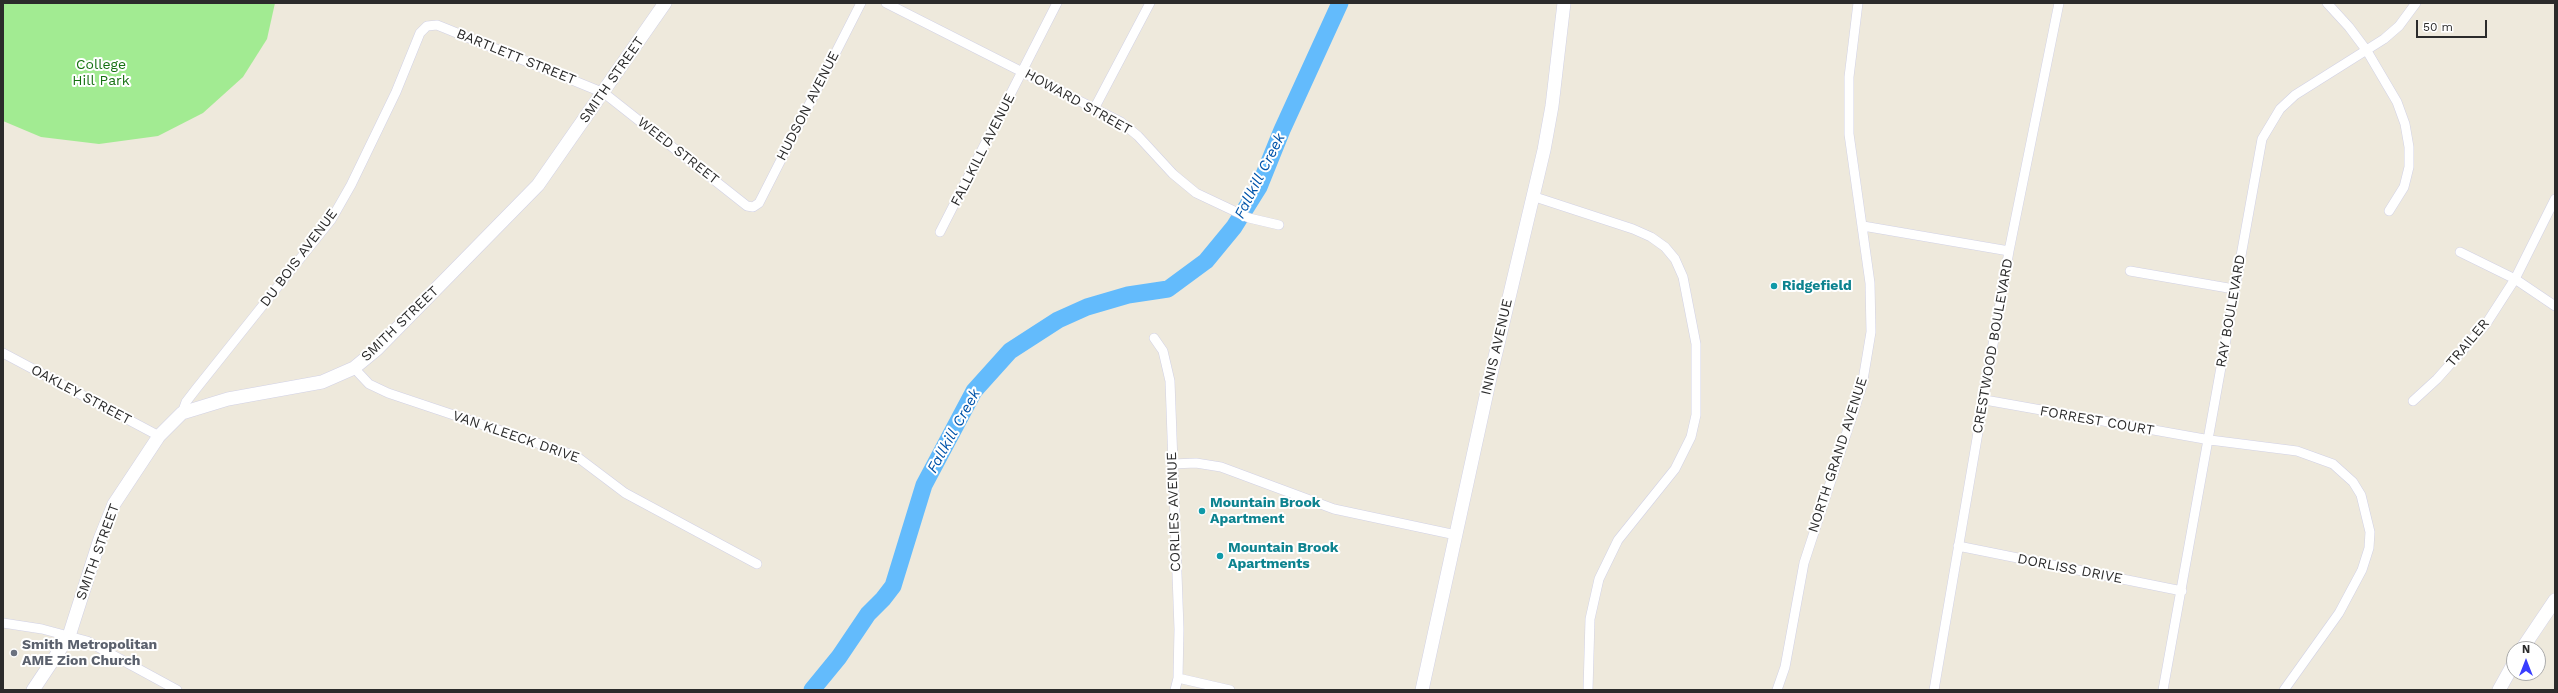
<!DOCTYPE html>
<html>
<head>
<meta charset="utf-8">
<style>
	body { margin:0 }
	#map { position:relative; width:2558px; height:693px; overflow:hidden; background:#eee9dc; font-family:"Work Sans",sans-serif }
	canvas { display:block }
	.frame { position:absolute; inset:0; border:4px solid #2b2b2b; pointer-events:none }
	.north { position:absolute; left:2506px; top:641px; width:40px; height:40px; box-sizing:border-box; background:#fff; border:1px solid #aaa; border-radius:50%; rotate:0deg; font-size:11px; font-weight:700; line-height:16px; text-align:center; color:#2b2b2b }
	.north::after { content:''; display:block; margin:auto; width:14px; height:18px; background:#383dff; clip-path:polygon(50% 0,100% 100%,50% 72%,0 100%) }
	.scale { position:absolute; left:2416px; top:20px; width:71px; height:18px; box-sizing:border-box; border:2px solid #2b2b2b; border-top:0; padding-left:5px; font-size:12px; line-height:14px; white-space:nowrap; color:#2b2b2b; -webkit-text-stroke:3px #fff; paint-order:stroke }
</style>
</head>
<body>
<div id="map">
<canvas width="2558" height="693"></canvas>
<div class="frame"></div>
<div class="north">N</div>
<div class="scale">50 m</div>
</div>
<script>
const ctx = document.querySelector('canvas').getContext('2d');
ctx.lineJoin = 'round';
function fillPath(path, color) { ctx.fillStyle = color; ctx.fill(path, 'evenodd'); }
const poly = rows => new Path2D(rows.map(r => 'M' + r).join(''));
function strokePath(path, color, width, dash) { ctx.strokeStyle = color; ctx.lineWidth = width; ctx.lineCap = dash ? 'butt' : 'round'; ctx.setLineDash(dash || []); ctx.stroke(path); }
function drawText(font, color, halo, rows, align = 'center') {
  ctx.font = font + ' "Work Sans",sans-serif'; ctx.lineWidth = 4; ctx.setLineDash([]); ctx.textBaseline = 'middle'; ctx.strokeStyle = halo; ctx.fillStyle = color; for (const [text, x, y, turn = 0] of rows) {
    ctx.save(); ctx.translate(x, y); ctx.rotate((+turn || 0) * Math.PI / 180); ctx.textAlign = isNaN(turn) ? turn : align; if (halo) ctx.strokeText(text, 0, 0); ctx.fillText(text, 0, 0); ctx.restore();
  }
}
const green = poly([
	[3,3,275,3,267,39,243,77,203,113,158,136,99,144,41,137,3,121]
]);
const river = poly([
	[812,690,839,657,868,614,883,599,893,586,924,485,974,391,1010,351,1058,320,1087,307,1128,295,1168,289,1206,261,1234,227,1259,187,1282,130,1340,3]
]);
const street = poly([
	[886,3,1121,122,1138,136,1173,174,1196,193,1249,218,1279,225],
	[2327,3,2349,27,2367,51,2397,102,2405,124,2409,147,2409,167,2404,187,2389,211],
	[1094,109,1150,3],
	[1532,196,1633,229,1651,237,1665,247,1675,259,1683,277,1696,344,1696,415,1691,437,1675,469,1618,540,1599,579,1590,619,1588,690],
	[1863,226,2009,251],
	[940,232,1057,3],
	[2460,252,2515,279,2555,306],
	[2130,271,2234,289],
	[1154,338,1163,351,1170,381,1179,629,1178,678,1175,690],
	[3,353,159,436],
	[354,368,369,384,388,393,576,456,625,493,757,564],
	[1985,400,2210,440,2297,451,2333,464,2353,482,2361,495,2370,532,2369,548,2362,570,2339,613,2284,690],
	[2413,401,2437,379,2486,324,2515,279,2555,199],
	[182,413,186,402,196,389,331,220,351,185,396,92,420,33,427,26,437,25,447,29,604,93,747,206,753,207,759,203,861,3],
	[1172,464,1196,463,1221,467,1334,509,1456,535],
	[1958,546,2182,591],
	[3,623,42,629,87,641,177,690],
	[1178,678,1230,690],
	[1777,690,1785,667,1804,563,1862,386,1871,332,1870,283,1849,134,1849,77,1858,3],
	[1934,690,2009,251,2059,3],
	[2163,690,2262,139,2280,109,2295,95,2384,39,2399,26,2416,3]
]);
const secondary = poly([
	[2522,649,2555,600],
	[33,690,69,636,100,539,114,504,159,436,182,413,228,399,322,382,354,368,377,349,538,185,665,3],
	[1422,690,1490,378,1544,150,1552,106,1564,3],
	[2499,690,2514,663]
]);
const markers = [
	[1774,286,4,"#0f9aa8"],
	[1202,511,4,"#0f9aa8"],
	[1220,556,4,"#0f9aa8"],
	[14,653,4,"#6b7280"]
];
const streetNames = [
	["BARTLETT STREET",516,57,22],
	["SMITH STREET",612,80,-55],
	["HOWARD STREET",1078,102,29],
	["HUDSON AVENUE",808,106,-63],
	["FALLKILL AVENUE",983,150,-63],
	["WEED STREET",678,151,38],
	["DU BOIS AVENUE",299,258,-53],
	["RAY BOULEVARD",2231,311,-80],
	["SMITH STREET",400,324,-44],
	["TRAILER",2468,343,-50],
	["CRESTWOOD BOULEVARD",1993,346,-80],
	["INNIS AVENUE",1497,347,-77],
	["OAKLEY STREET",81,395,28],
	["FORREST COURT",2097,421,10],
	["VAN KLEECK DRIVE",516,437,19],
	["NORTH GRAND AVENUE",1838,455,-72],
	["CORLIES AVENUE",1174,512,-92],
	["SMITH STREET",98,552,-70],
	["DORLISS DRIVE",2070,569,11]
];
const parkNames = [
	["College",101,65],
	["Hill Park",101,81]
];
const cultureNames = [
	["Ridgefield",1782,286],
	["Mountain Brook",1210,503],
	["Apartment",1210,519],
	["Mountain Brook",1228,548],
	["Apartments",1228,564]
];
const worshipNames = [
	["Smith Metropolitan",22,645],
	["AME Zion Church",22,661]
];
const waterNames = [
	["Fallkill Creek",1260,176,-63],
	["Fallkill Creek",954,431,-61]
];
fillPath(green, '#a2eb92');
strokePath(river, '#63bbfc', 17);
strokePath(street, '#d1d1e5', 10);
strokePath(secondary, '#d1d1e5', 14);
strokePath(street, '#fff', 9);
strokePath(secondary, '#fff', 13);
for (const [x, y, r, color] of markers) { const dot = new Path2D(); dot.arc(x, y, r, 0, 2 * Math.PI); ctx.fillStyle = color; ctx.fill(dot); strokePath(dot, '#fff', 1.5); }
drawText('14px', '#2b2b2b', '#fff', streetNames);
drawText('14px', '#167112', '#fff', parkNames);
drawText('bold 14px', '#0d838f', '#fff', cultureNames, 'left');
drawText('bold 14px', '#5b616d', '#fff', worshipNames, 'left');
drawText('italic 15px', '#0054aa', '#fff', waterNames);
</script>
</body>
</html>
